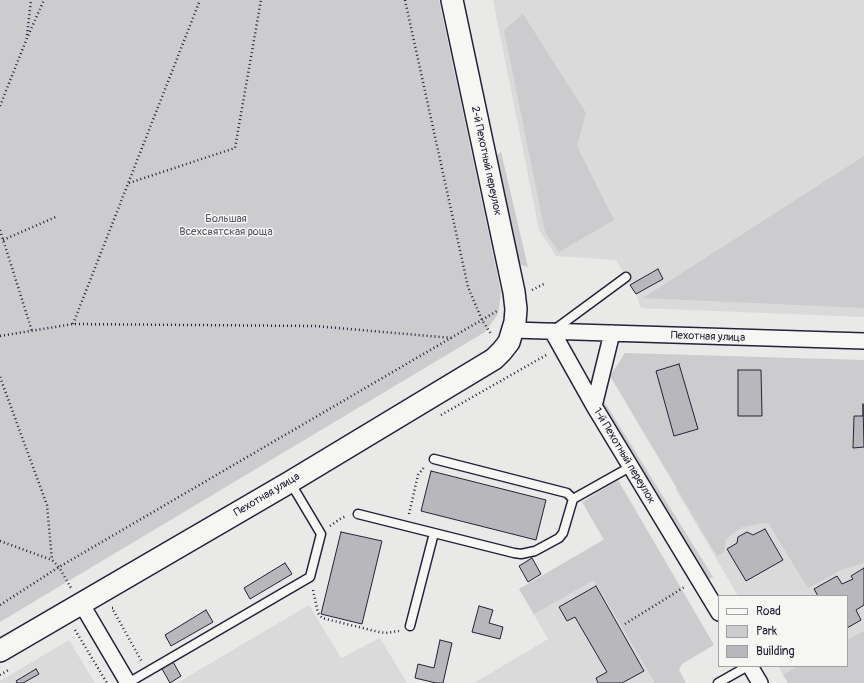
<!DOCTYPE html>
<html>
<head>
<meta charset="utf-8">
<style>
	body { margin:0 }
	#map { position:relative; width:864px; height:683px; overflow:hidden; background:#e9e9e7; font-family:Pangolin,sans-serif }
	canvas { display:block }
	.legend { position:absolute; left:718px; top:595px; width:130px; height:72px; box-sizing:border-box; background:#f6f6f2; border:1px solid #a1a1a9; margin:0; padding:5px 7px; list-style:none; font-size:12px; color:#22223b }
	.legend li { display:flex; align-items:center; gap:8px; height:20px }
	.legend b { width:20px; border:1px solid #a1a1a9 }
</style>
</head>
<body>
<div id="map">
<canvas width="864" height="683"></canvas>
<ul class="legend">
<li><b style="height:5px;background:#f6f6f2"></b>Road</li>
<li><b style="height:11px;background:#ccccce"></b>Park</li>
<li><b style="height:11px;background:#b8b8bc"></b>Building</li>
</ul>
</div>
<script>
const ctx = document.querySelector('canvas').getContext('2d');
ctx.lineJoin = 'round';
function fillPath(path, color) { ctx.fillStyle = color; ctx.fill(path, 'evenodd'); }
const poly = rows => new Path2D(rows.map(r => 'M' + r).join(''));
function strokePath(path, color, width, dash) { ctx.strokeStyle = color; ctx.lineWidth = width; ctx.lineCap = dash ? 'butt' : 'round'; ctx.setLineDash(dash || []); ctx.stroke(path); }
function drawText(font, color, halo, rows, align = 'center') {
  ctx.font = font + ' Pangolin,sans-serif'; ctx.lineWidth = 3; ctx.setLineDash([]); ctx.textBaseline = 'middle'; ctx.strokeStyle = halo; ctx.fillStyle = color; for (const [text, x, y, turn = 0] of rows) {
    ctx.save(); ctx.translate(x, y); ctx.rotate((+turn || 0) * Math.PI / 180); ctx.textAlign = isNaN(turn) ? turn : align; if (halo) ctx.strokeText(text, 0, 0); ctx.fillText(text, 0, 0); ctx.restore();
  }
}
const built = poly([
	[493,0,864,0,864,317,641,308,636,294,616,260,556,256,539,230],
	[675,488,864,505,864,683,788,683,778,666,847,666,847,596,738,596],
	[640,518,714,645,649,683,474,683,548,639,519,589],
	[309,605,341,658,380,638,407,683,177,683],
	[69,640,95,683,0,683,0,681]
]);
const green = poly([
	[0,0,439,0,501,292,498,314,485,332,0,622],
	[523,14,586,113,577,146,614,220,559,252,545,232,504,30],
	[501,152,528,267,521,265,517,260,495,157],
	[864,156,864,308,643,298],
	[625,353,864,360,864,563,841,570,808,588,768,523,758,524,742,527,726,539,724,552,717,556,610,376],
	[604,401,713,577,707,580,602,407],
	[618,480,714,645,682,664,679,670,686,683,651,683,654,681,594,580,534,614,519,589,604,540,582,502],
	[864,631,864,683,788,683,783,675,798,666,847,666,847,640]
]);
const building = poly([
	[658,269,663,279,636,294,630,285,658,269],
	[679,364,698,429,674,436,656,371,679,364],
	[738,370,761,370,762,416,738,416,738,370],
	[863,404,864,447,853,448,854,416,863,416,863,404],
	[431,471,546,500,536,540,421,511,431,471],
	[765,529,783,560,746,581,727,549,737,543,738,537,747,532,753,535,765,529],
	[341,532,382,541,362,624,321,614,341,532],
	[532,558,541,574,528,582,519,566,532,558],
	[285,563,292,574,250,599,244,588,285,563],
	[864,568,864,605,856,610,861,620,847,628,847,596,818,596,814,589,837,576,842,584,853,579,851,576,864,568],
	[596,586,644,671,622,683,598,683,596,678,607,672,575,617,567,621,559,607,596,586],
	[479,606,493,610,489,623,503,627,500,639,472,632,479,606],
	[206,610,213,622,171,646,165,635,206,610],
	[440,640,452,643,443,683,436,683,415,678,418,664,434,668,440,640],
	[172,660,181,676,170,683,161,667,172,660],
	[36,669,39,674,23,683,17,683,16,681,36,669]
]);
const path = poly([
	[405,0,468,287,482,320,491,334],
	[27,35,31,0],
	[0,106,27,38,44,0],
	[129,183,235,148,261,0],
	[0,230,32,331],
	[3,240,58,216],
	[532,290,544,284],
	[73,324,200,0],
	[0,336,73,324,315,326,452,338],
	[0,377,47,505,52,560],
	[441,415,548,354],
	[409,514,418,475,425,466],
	[330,526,340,519,346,516],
	[0,541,52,560,59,567,71,588],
	[313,590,318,613,322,618,379,632,386,633,399,631],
	[0,605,59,567,497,311],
	[113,608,112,608,142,662],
	[625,624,686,586],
	[75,630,107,683],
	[0,675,10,669]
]);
const lane = poly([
	[554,330,626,277],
	[573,499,630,467],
	[358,514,514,553,521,554,535,551,559,538,563,533,573,499,567,493,434,459],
	[410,626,434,533],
	[128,683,310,577,321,534,290,482],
	[718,683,748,666]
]);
const street = poly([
	[513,330,864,341],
	[552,331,594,406,719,613],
	[594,406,612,333],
	[81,603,128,683],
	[750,666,760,683]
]);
const secondary = poly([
	[0,651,290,482,494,359,502,351,509,342,515,322,516,309,514,292,452,0]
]);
const streetNames = [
	["2-й Пехотный переулок",486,161,78],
	["Пехотная улица",708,337,2],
	["1-й Пехотный переулок",624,456,59],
	["Пехотная улица",267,495,-31]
];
const parkNames = [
	["Большая",226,219],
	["Всехсвятская роща",226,232]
];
fillPath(built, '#dadada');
fillPath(green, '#ccccce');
fillPath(building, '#b8b8bc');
strokePath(building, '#22223b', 1);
strokePath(lane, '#22223b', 11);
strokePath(street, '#22223b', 18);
strokePath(secondary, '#22223b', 24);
strokePath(path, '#22223b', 2.5, [1, 3]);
strokePath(lane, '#f6f6f2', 8);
strokePath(street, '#f6f6f2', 15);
strokePath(secondary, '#f6f6f2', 21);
drawText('11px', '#22223b', '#f6f6f2', streetNames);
drawText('11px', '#555567', '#f6f6f2', parkNames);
</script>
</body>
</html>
